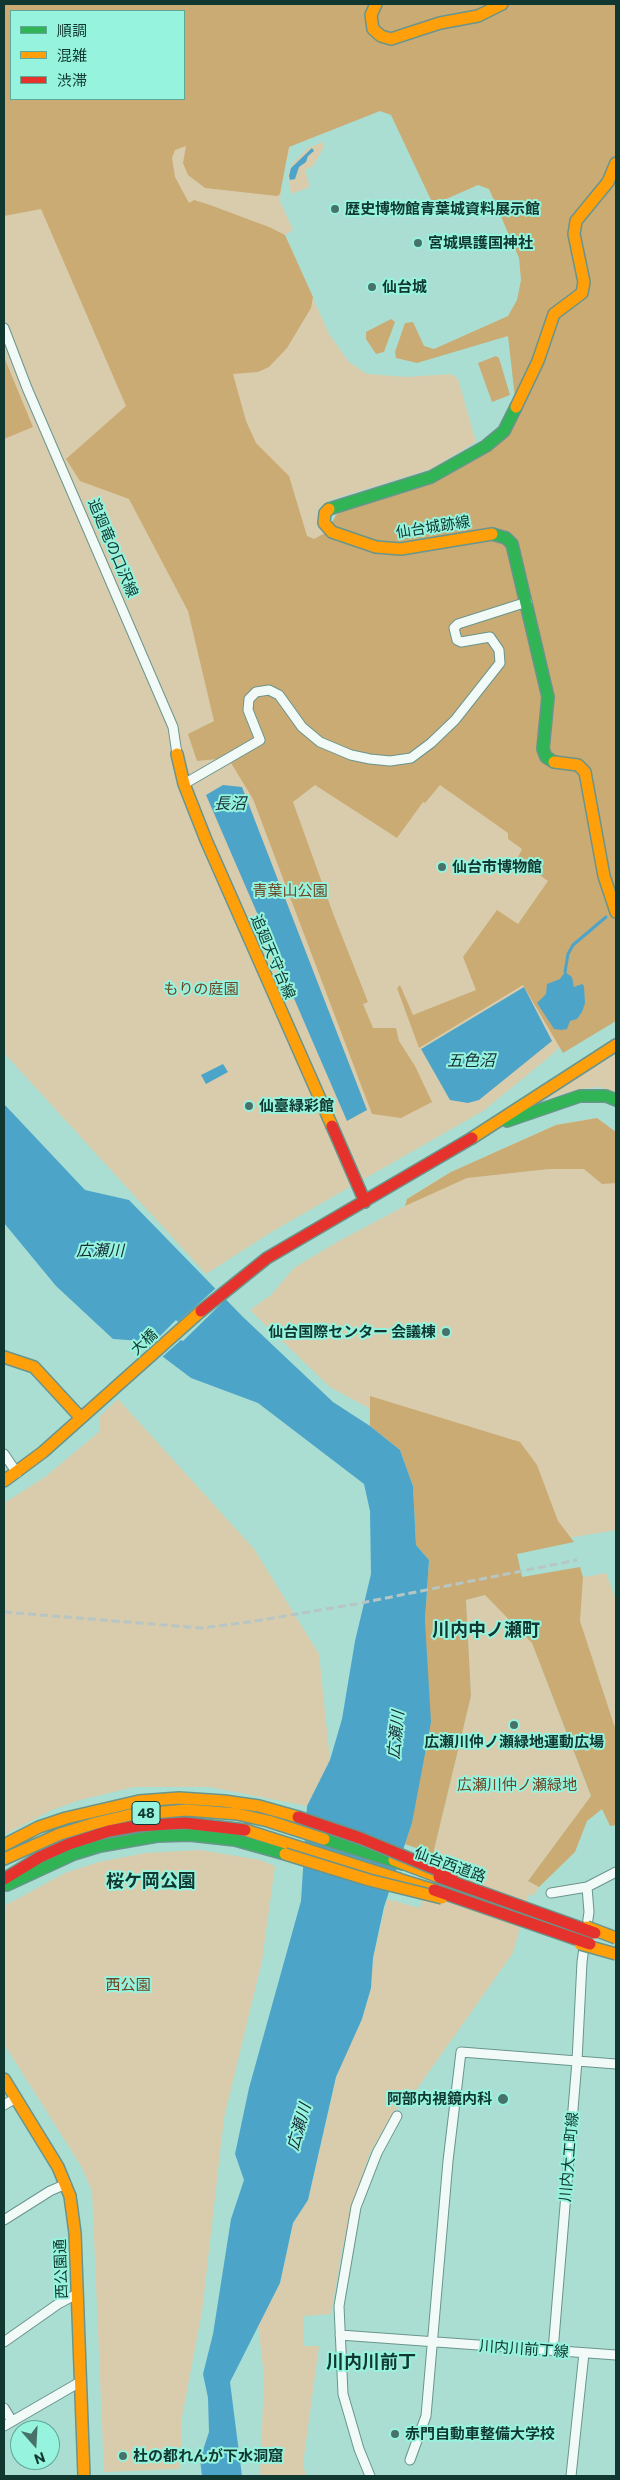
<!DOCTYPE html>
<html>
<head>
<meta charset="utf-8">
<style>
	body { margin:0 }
	#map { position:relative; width:620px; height:2480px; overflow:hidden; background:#abded2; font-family:Commissioner,"Noto Sans JP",sans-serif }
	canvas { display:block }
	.frame { position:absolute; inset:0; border:5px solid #103830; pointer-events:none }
	.legend { position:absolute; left:10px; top:10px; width:175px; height:90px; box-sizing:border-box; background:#96f3dd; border:1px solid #60a898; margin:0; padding:6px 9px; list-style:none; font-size:15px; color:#103830 }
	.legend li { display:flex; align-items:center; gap:10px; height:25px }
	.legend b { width:25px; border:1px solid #60a898 }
	.north { position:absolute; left:10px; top:2420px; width:50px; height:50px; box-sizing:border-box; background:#96f3dd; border:1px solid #60a898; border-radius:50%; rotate:161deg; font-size:14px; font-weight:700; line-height:20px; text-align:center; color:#103830 }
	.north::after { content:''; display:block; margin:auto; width:18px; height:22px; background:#467269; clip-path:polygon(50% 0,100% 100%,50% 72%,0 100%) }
</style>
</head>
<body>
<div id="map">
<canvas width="620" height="2480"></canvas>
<div class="frame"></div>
<ul class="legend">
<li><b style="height:6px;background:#30b455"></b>順調</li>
<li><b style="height:6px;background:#ff9f0a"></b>混雑</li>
<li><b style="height:6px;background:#e5322d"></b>渋滞</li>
</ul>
<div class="north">N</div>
</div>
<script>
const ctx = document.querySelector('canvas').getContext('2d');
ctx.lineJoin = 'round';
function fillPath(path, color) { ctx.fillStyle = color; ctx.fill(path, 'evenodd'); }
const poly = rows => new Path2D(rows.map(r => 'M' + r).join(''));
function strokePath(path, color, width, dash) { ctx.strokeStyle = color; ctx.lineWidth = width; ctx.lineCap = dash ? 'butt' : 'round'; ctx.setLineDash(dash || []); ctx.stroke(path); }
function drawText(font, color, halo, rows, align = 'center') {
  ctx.font = font + ' Commissioner,"Noto Sans JP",sans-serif'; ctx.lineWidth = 4; ctx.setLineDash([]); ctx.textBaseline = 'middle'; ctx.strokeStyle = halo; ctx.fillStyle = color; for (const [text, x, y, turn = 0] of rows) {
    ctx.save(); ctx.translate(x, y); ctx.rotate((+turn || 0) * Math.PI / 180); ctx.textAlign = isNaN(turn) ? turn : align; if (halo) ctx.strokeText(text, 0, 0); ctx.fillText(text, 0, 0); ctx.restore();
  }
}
const green = poly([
	[4,4,262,4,275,115,290,149,282,175,280,201,293,230,285,235,329,334,349,362,367,374,406,377,451,374,458,379,476,442,431,469,331,500,319,508,317,518,319,527,328,537,490,539,577,1031,548,1058,483,1111,273,1231,206,1274,4,1053],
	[11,11,184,11,184,99,11,99],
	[323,142,324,147,313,166,305,170,310,187,291,194,288,175,293,163,308,148],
	[616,1054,616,1092,599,1087,579,1089,547,1099,550,1093],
	[597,1118,616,1132,616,1530,502,1549,474,1466,330,1387,250,1310,271,1295,294,1268,337,1242,405,1206,407,1199,451,1172,556,1125],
	[118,1399,254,1549,319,1654,330,1760,307,1806,209,1787,134,1787,80,1800,52,1810,4,1835,4,1503,45,1477,100,1431,99,1417],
	[606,1573,616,1600,616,1795,515,1590],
	[485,1595,532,1643,591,1797,528,1881,539,1887,533,1896,529,1894,513,1953,409,2100,394,2111,370,2153,353,2202,342,2250,331,2314,304,2316,304,2346,319,2346,303,2464,306,2476,260,2476,264,2377,258,2324,280,2283,293,2223,308,2200,339,2066,362,2019,371,1988,373,1958,387,1899,420,1908,471,1696,466,1600],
	[200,1850,260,1860,275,1866,262,1961,224,2118,202,2312,182,2417,180,2469,104,2472,92,2191,81,2166,4,2044,4,1906,65,1873,99,1862,145,1853]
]);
const forest = poly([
	[4,4,616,4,616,1021,563,1053,523,985,419,1048,397,988,400,985,413,1015,476,990,463,957,497,910,518,924,548,881,517,859,522,849,508,839,508,833,440,785,425,803,423,802,397,838,315,785,293,802,334,916,368,1002,363,1004,373,1028,396,1028,399,1041,415,1066,432,1102,401,1118,372,1114,253,799,228,758,197,761,188,734,214,721,188,611,129,499,80,481,66,459,126,406,41,209,4,216],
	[11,11,184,11,184,99,11,99],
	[380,111,391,115,431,200,437,203,478,185,489,189,519,258,521,280,517,300,508,316,434,349,424,346,413,322,405,323,395,352,396,358,417,363,508,336,515,398,487,451,438,480,342,511,336,515,327,532,314,539,307,536,289,476,256,443,246,421,233,374,258,372,269,367,287,348,311,308,313,297,285,235,269,227,210,205,194,200,189,203,175,177,172,158,175,150,186,146,183,163,188,175,205,188,277,196,280,194,289,147],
	[391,319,395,322,384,352,376,354,366,339,366,332],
	[496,356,499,358,510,395,492,402,478,363],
	[4,357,33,427,4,439],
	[597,1118,616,1132,616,1183,602,1184,584,1169,549,1169,467,1178,405,1206,407,1199,451,1172,556,1125],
	[370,1396,520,1442,537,1465,558,1521,574,1542,517,1554,522,1577,580,1567,583,1577,580,1621,616,1731,616,1825,610,1826,602,1809,587,1821,575,1852,539,1887,528,1881,591,1796,532,1643,485,1595,466,1600,471,1696,433,1854,405,1844,412,1823,429,1560,416,1545,413,1486,400,1450,370,1426]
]);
const water = poly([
	[312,148,314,151,308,156,306,162,299,167,295,179,290,180,289,176,291,168],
	[223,785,242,787,367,1110,347,1121,206,795],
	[565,972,572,977,574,987,582,984,584,986,585,1003,582,1012,577,1019,570,1021,567,1029,562,1030,554,1029,537,1003,546,994,547,984,560,979],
	[524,987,552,1041,479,1100,468,1103,450,1100,421,1049],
	[223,1064,228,1072,206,1084,201,1075],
	[4,1104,85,1190,129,1200,243,1317,333,1402,370,1426,400,1450,413,1486,416,1545,429,1560,425,1621,431,1722,412,1823,384,1907,373,1958,371,1988,362,2019,336,2077,308,2200,293,2223,280,2283,230,2382,242,2476,202,2476,200,2459,209,2432,208,2398,203,2374,213,2334,231,2219,244,2180,235,2154,249,2088,301,1901,307,1806,330,1760,342,1719,355,1641,371,1574,370,1511,364,1484,258,1403,191,1378,142,1341,113,1339,56,1286,4,1223]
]);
const pier = poly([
	[216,1288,226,1299,183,1341,181,1340,161,1358,148,1348,176,1320,178,1322]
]);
const stream = poly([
	[565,972,568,954,573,945,606,917]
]);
const street = poly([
	[4,328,27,388,173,727,177,754],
	[184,784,260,740,248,710,249,699,256,692,269,690,279,695,302,727,320,742,351,755,370,759,390,761,411,758,431,743,455,720,500,663,499,650,490,637,461,642,457,640,454,628,458,624,527,602],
	[4,1454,17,1473],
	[551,1893,587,1887],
	[4,2105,16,2098],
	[4,2220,50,2191,66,2184],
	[340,2335,616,2355],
	[4,2342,58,2304,77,2294],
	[553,2351,577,2061,582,1962,589,1912,587,1887,616,1872],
	[4,2408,12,2421],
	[4,2426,80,2382],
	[410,2460,426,2416,448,2161,461,2052,616,2064],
	[370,2476,359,2449,343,2394,339,2306,356,2207,377,2153,397,2116],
	[571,2476,584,2353]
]);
const fast = poly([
	[329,509,431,477,486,446,504,431,516,407],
	[492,534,506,538,512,544,548,697,543,749,546,757,554,762],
	[507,1121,580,1096,606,1096,616,1100],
	[324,1839,403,1864],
	[7,1885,74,1854,100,1846,157,1836,190,1835,235,1840,285,1854]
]);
const slow = poly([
	[376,4,371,15,373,29,381,36,391,39,440,23,478,16,502,4],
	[516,407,538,361,554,314,582,293,584,282,574,234,576,221,608,182,616,163],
	[329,509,325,513,324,523,332,532,376,547,401,549,492,534],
	[177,754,184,784,206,840,332,1126],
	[554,762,578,765,585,772,604,876,616,912],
	[472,1138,616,1045],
	[4,1357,34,1367,81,1418],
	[4,1481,43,1452,201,1311],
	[245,1830,399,1879],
	[4,1845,39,1827,66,1818,139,1801,179,1798,224,1801,259,1806,298,1817],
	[4,1859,60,1834,96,1823,130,1815,186,1810,237,1814,268,1821,324,1839],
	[394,1860,439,1877],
	[388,1876,434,1890],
	[4,2079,58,2167,70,2196,75,2233,84,2476]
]);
const jam = poly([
	[332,1126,365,1202],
	[201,1311,267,1258,472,1138],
	[4,1879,40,1857,69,1844,109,1831,137,1826,185,1823,245,1830]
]);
const rail = poly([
	[4,1612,201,1628,249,1622,356,1604,577,1560]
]);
const slowBridge = poly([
	[285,1854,369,1880,442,1898],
	[587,1927,616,1938],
	[580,1944,616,1954]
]);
const jamBridge = poly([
	[298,1817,360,1838,452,1876],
	[439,1877,595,1933],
	[434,1890,590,1944]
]);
const markers = [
	[335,209,5,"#467269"],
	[418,243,5,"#467269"],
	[372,287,5,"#467269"],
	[442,867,5,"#467269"],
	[249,1106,5,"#467269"],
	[446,1332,5,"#467269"],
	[514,1725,5,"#467269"],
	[503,2099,6,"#467269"],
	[395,2434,5,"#467269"],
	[123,2456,5,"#467269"]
];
const shields = [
	[146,1813,28]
];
const shieldNames = [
	["48",146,1813]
];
const poiNames = [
	["歴史博物館青葉城資料展示館",345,209],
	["宮城県護国神社",428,243],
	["仙台城",382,287],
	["仙台市博物館",452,867],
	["仙臺緑彩館",259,1106],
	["仙台国際センター 会議棟",436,1332,"right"],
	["広瀬川仲ノ瀬緑地運動広場",514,1742,"center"],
	["阿部内視鏡内科",492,2099,"right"],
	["赤門自動車整備大学校",405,2434],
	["杜の都れんが下水洞窟",133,2456]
];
const streetNames = [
	["仙台城跡線",433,527,-9],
	["追廻竜の口沢線",113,548,67],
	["追廻天守台線",273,957,67],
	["大橋",144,1342,-42],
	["仙台西道路",450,1865,20],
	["川内大工町線",569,2157,-85],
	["西公園通",61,2269,-92],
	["川内川前丁線",524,2349,4]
];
const parkNames = [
	["青葉山公園",290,891],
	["もりの庭園",201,989],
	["広瀬川仲ノ瀬緑地",517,1785],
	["西公園",128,1985]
];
const waterNames = [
	["長沼",230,804],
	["五色沼",471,1061],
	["広瀬川",100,1251],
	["広瀬川",396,1735,-84],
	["広瀬川",299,2127,-74]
];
const quarterNames = [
	["川内中ノ瀬町",486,1630],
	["桜ケ岡公園",151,1881],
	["川内川前丁",371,2362]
];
fillPath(green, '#d9ccad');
fillPath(forest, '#caab74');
fillPath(water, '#4ca5c9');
fillPath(pier, '#abded2');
strokePath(stream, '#4ca5c9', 3);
strokePath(street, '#69958c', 11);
strokePath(fast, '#69958c', 14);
strokePath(slow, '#69958c', 14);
strokePath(jam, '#69958c', 14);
strokePath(street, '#f2faf8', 9);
strokePath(fast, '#30b455', 11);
strokePath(slow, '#ff9f0a', 11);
strokePath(jam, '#e5322d', 11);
strokePath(rail, '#b7c6c3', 3, [8, 4]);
strokePath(slowBridge, '#69958c', 14, []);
strokePath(jamBridge, '#69958c', 14, []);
strokePath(slowBridge, '#ff9f0a', 11);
strokePath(jamBridge, '#e5322d', 11);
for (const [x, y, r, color] of markers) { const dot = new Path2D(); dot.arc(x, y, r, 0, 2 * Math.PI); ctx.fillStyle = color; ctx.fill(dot); strokePath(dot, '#96f3dd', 2); }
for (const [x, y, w] of shields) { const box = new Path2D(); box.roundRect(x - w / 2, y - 11.5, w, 23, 4); ctx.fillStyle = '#96f3dd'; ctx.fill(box); strokePath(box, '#103830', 1); }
drawText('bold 14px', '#103830', null, shieldNames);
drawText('bold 15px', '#103830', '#96f3dd', poiNames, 'left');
drawText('15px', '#103830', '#96f3dd', streetNames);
drawText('15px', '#6e4524', '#96f3dd', parkNames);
drawText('italic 16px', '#162c39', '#96f3dd', waterNames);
drawText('bold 18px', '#103830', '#96f3dd', quarterNames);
</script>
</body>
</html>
